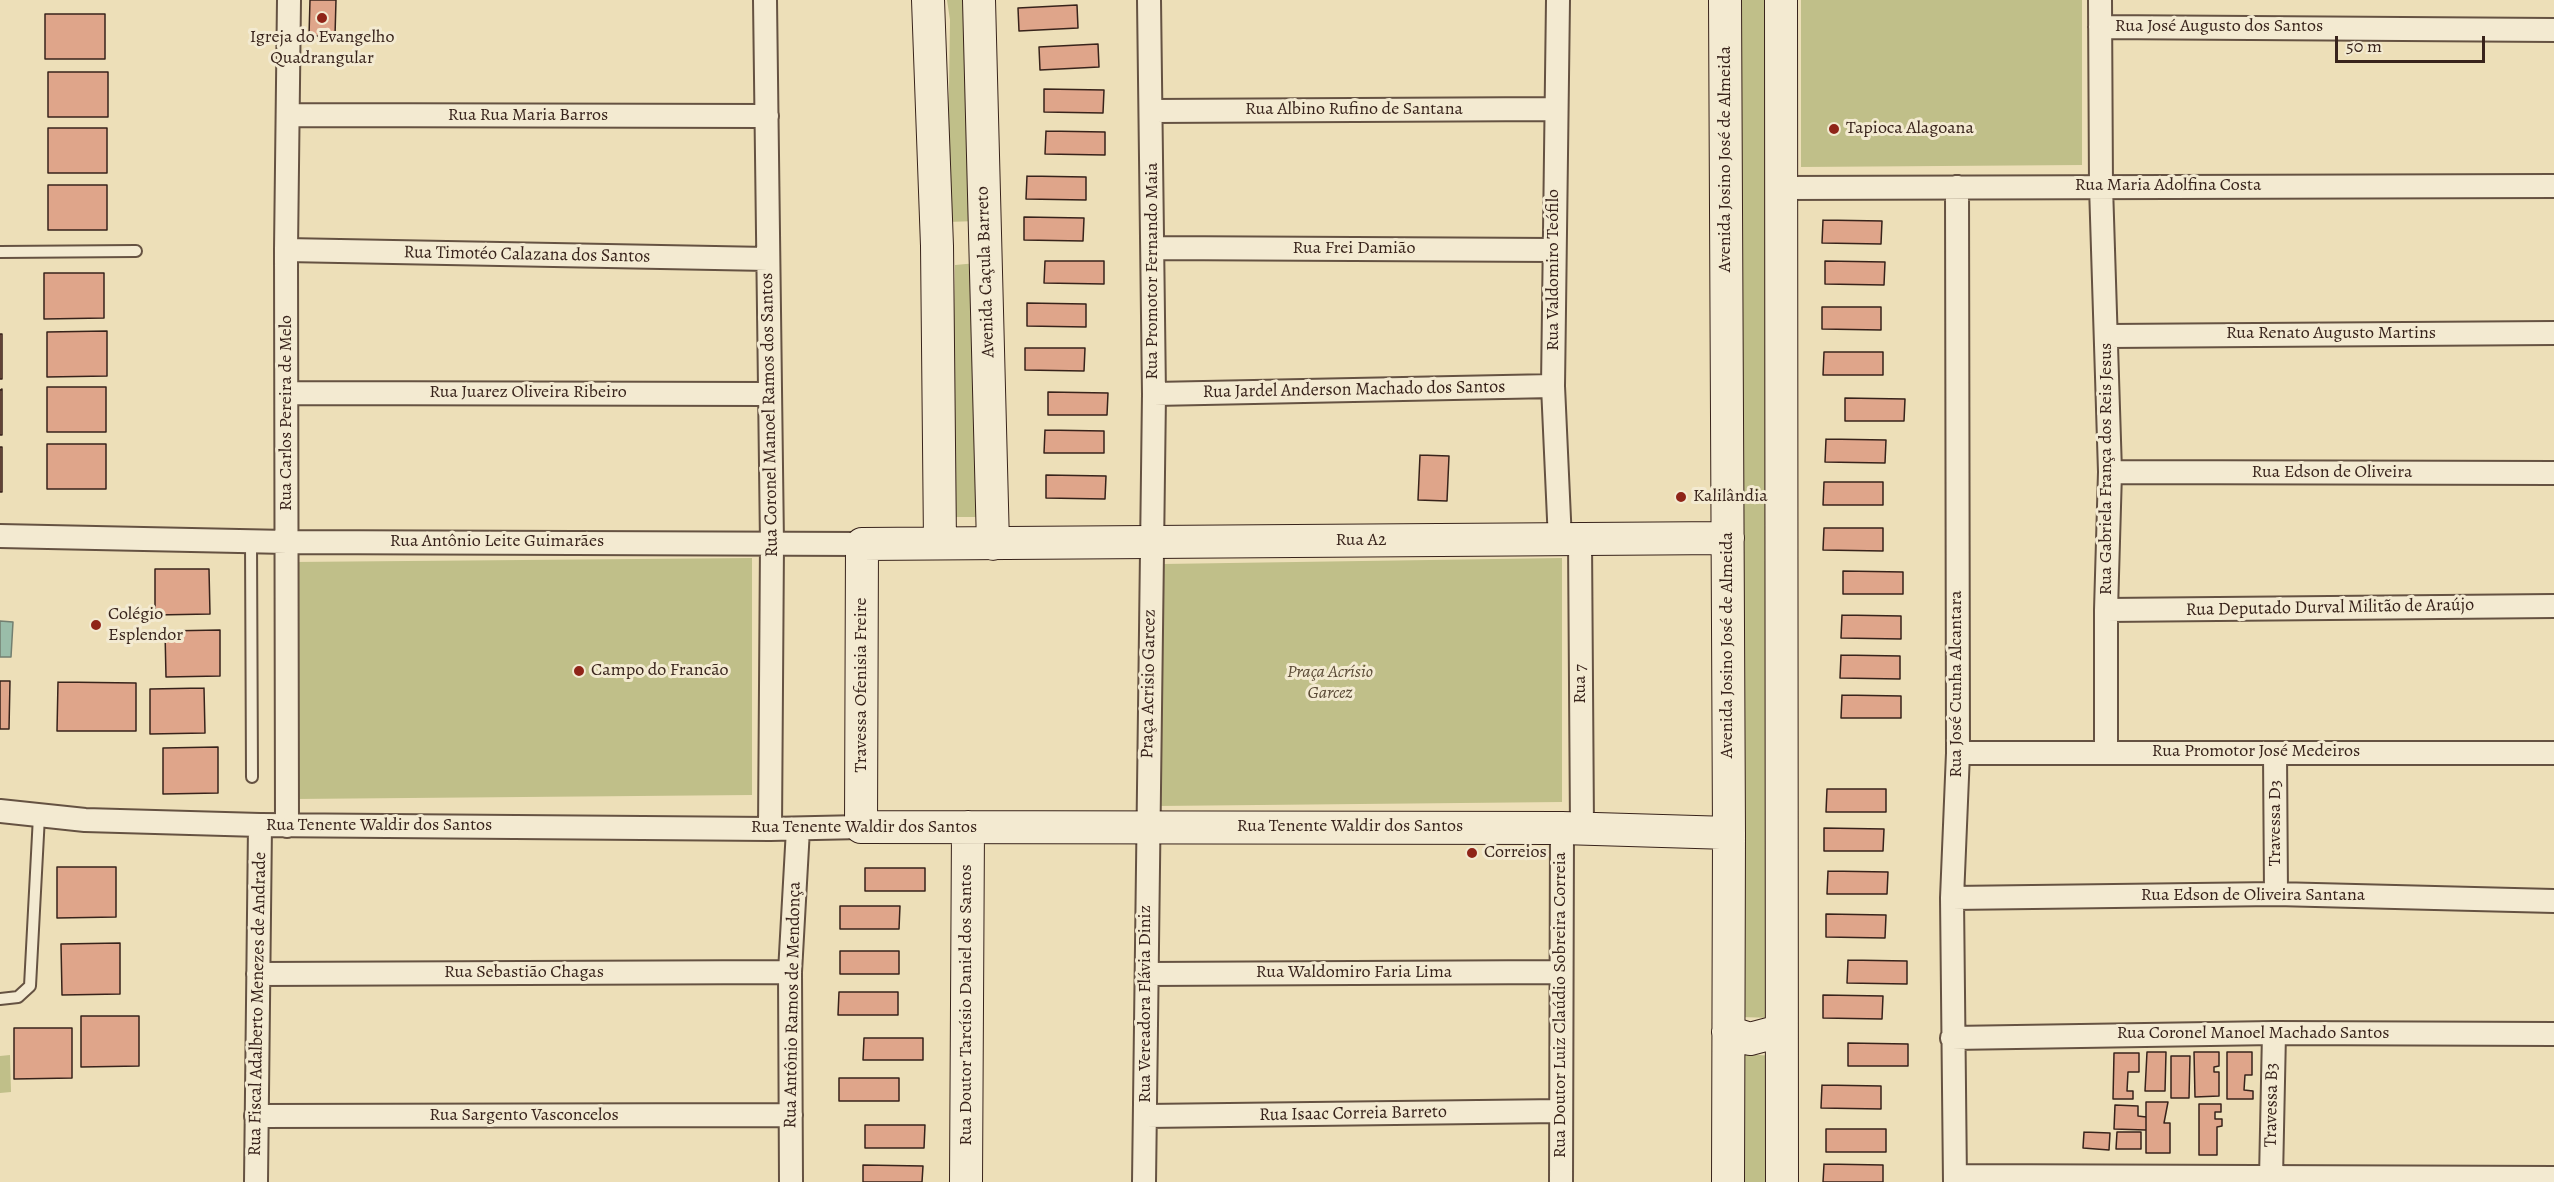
<!DOCTYPE html>
<html>
<head>
<meta charset="utf-8">
<style>
	body { margin:0 }
	#map { position:relative; width:2554px; height:1182px; overflow:hidden; background:#eddfb8; font-family:Alegreya,serif }
	canvas { display:block }
	.scale { position:absolute; left:2335px; top:36px; width:150px; height:27px; box-sizing:border-box; border:3px solid #38231b; border-top:0; padding-left:8px; font-size:18px; line-height:21px; white-space:nowrap; color:#38231b; -webkit-text-stroke:4px #f3ead1; paint-order:stroke }
</style>
</head>
<body>
<div id="map">
<canvas width="2554" height="1182"></canvas>
<div class="scale">50 m</div>
</div>
<script>
const ctx = document.querySelector('canvas').getContext('2d');
ctx.lineJoin = 'round';
function fillPath(path, color) { ctx.fillStyle = color; ctx.fill(path, 'evenodd'); }
const poly = rows => new Path2D(rows.map(r => 'M' + r).join(''));
function strokePath(path, color, width, dash) { ctx.strokeStyle = color; ctx.lineWidth = width; ctx.lineCap = dash ? 'butt' : 'round'; ctx.setLineDash(dash || []); ctx.stroke(path); }
function drawText(font, color, halo, rows, align = 'center') {
  ctx.font = font + ' Alegreya,serif'; ctx.lineWidth = 6; ctx.setLineDash([]); ctx.textBaseline = 'middle'; ctx.strokeStyle = halo; ctx.fillStyle = color; for (const [text, x, y, turn = 0] of rows) {
    ctx.save(); ctx.translate(x, y); ctx.rotate((+turn || 0) * Math.PI / 180); ctx.textAlign = isNaN(turn) ? turn : align; if (halo) ctx.strokeText(text, 0, 0); ctx.fillText(text, 0, 0); ctx.restore();
  }
}
const green = poly([
	[947,0,967,0,977,221,947,222,950,20],
	[1739,0,1772,0,1774,1018,1740,1017],
	[1801,0,2082,0,2082,165,1801,167],
	[977,263,977,517,951,517,955,265],
	[752,558,752,795,294,799,293,562],
	[1562,558,1562,802,1157,806,1163,564],
	[1742,1054,1776,1056,1773,1182,1741,1182],
	[10,1055,11,1092,0,1093,0,1056]
]);
const water = poly([
	[0,621,13,622,11,657,0,657,0,621]
]);
const building = poly([
	[310,0,336,0,335,36,309,36,310,0],
	[1077,5,1078,28,1019,31,1018,8,1077,5],
	[45,14,105,14,105,59,45,59,45,14],
	[1098,44,1099,67,1040,70,1039,47,1098,44],
	[48,72,108,72,108,117,48,117,48,72],
	[1044,89,1104,90,1103,113,1044,112,1044,89],
	[48,128,107,128,107,173,48,173,48,128],
	[1046,131,1105,132,1105,155,1045,154,1046,131],
	[1027,176,1086,177,1086,200,1026,199,1027,176],
	[48,185,107,185,107,230,48,230,48,185],
	[1024,217,1084,218,1083,241,1024,240,1024,217],
	[1823,220,1882,221,1881,244,1822,243,1823,220],
	[1045,261,1104,261,1104,284,1044,283,1045,261],
	[1825,261,1885,262,1884,285,1825,284,1825,261],
	[44,273,104,273,104,318,44,319,44,273],
	[1027,303,1086,304,1086,327,1027,326,1027,303],
	[1822,307,1881,307,1881,330,1822,329,1822,307],
	[107,331,107,376,47,377,47,332,107,331],
	[0,334,2,334,2,379,0,379,0,334],
	[1025,348,1085,348,1084,371,1025,370,1025,348],
	[1824,352,1883,352,1883,375,1823,375,1824,352],
	[47,387,106,387,106,432,47,432,47,387],
	[2,389,2,435,0,435,0,390,2,389],
	[1048,392,1108,393,1107,415,1048,415,1048,392],
	[1845,398,1905,399,1904,421,1845,421,1845,398],
	[1045,430,1104,431,1104,453,1044,453,1045,430],
	[1826,439,1886,440,1885,463,1825,462,1826,439],
	[47,444,106,444,106,489,47,489,47,444],
	[0,447,2,447,2,492,0,492,0,447],
	[1420,455,1449,456,1447,501,1418,500,1420,455],
	[1046,475,1106,476,1105,499,1046,498,1046,475],
	[1824,482,1883,482,1883,505,1823,505,1824,482],
	[1824,528,1883,528,1883,551,1823,550,1824,528],
	[155,569,209,569,210,614,155,615,155,569],
	[1843,571,1903,572,1903,594,1843,594,1843,571],
	[1842,615,1901,616,1901,639,1841,638,1842,615],
	[220,630,220,676,166,677,165,631,220,630],
	[1841,655,1900,656,1900,679,1840,678,1841,655],
	[0,681,10,681,9,729,0,729,0,681],
	[58,682,136,683,136,731,57,731,58,682],
	[204,688,205,733,150,734,150,689,204,688],
	[1842,695,1901,696,1901,718,1841,718,1842,695],
	[218,747,218,793,163,794,163,748,218,747],
	[1827,789,1886,789,1886,812,1826,812,1827,789],
	[1824,828,1884,829,1883,851,1824,851,1824,828],
	[57,867,116,867,116,917,57,918,57,867],
	[865,868,925,868,925,891,865,891,865,868],
	[1828,871,1888,872,1887,894,1827,894,1828,871],
	[840,906,900,906,899,929,840,929,840,906],
	[1826,914,1886,915,1885,938,1826,937,1826,914],
	[120,943,120,994,62,995,61,944,120,943],
	[840,951,899,951,899,974,840,974,840,951],
	[1848,960,1907,961,1907,984,1847,983,1848,960],
	[839,992,898,992,898,1015,838,1015,839,992],
	[1823,995,1883,996,1882,1019,1823,1018,1823,995],
	[81,1016,139,1016,139,1066,81,1067,81,1016],
	[14,1028,72,1028,72,1078,14,1079,14,1028],
	[864,1038,923,1038,923,1060,863,1060,864,1038],
	[1848,1043,1908,1044,1908,1066,1848,1066,1848,1043],
	[2147,1052,2166,1052,2165,1091,2145,1091,2147,1052],
	[2194,1052,2219,1052,2219,1066,2214,1067,2214,1072,2219,1072,2219,1096,2195,1097,2194,1052],
	[2227,1052,2252,1052,2252,1075,2245,1075,2244,1090,2253,1091,2253,1099,2227,1099,2227,1052],
	[2114,1053,2139,1053,2139,1072,2128,1072,2127,1091,2133,1091,2133,1099,2113,1099,2114,1053],
	[2171,1056,2190,1056,2189,1098,2171,1098,2171,1056],
	[839,1078,899,1078,899,1101,839,1101,839,1078],
	[1822,1085,1881,1086,1881,1109,1821,1108,1822,1085],
	[2146,1102,2168,1102,2164,1123,2170,1123,2170,1153,2146,1153,2146,1102],
	[2199,1104,2221,1104,2221,1112,2215,1112,2215,1119,2222,1119,2222,1126,2217,1127,2217,1155,2199,1155,2199,1104],
	[2115,1105,2138,1106,2138,1116,2146,1117,2146,1130,2114,1129,2115,1105],
	[865,1125,925,1125,924,1148,865,1148,865,1125],
	[1826,1129,1886,1129,1886,1152,1826,1152,1826,1129],
	[2084,1132,2110,1133,2109,1150,2083,1148,2084,1132],
	[2117,1132,2141,1132,2141,1149,2116,1149,2117,1132],
	[1824,1164,1883,1165,1883,1182,1823,1182,1824,1164],
	[863,1165,923,1166,922,1182,863,1182,863,1165]
]);
const lane = poly([
	[0,252,136,251],
	[251,541,252,777],
	[0,999,18,997,30,986,39,816]
]);
const street = poly([
	[765,0,772,543,770,829],
	[1558,0,1553,386,1560,541],
	[2100,0,2101,186,2110,472,2106,610,2106,751],
	[2100,27,2554,30],
	[1152,111,1556,109],
	[289,115,767,116],
	[1782,188,2554,186],
	[1154,248,1554,250],
	[286,250,768,259],
	[2108,336,2554,333],
	[287,393,770,394],
	[1154,394,1553,386],
	[2110,472,2554,473],
	[0,536,287,542,862,544],
	[1580,540,1582,828],
	[2106,610,2554,606],
	[1958,753,2554,753],
	[2275,753,2276,894],
	[0,811,85,820,260,825,770,829,861,827],
	[287,826,286,250,289,0],
	[1952,898,2276,894,2554,901],
	[258,974,790,972],
	[1147,974,1560,972],
	[1952,1038,2274,1033,2554,1034],
	[256,1116,791,1115],
	[1146,1116,1561,1111],
	[1956,1176,2554,1178],
	[2271,1178,2274,1033],
	[256,1182,260,825],
	[791,1182,790,972,798,829],
	[1144,1182,1154,394,1149,0],
	[1561,1182,1562,828],
	[1955,1182,1952,898,1958,753,1957,187]
]);
const secondary = poly([
	[928,0,937,246,940,543],
	[979,0,993,544],
	[1725,0,1729,833,1728,1182],
	[1781,0,1782,1182],
	[1728,538,862,544,861,827,1562,828,1729,833],
	[1728,1032,1750,1039,1780,1031],
	[966,1182,968,827]
]);
const markers = [
	[322,18,6,"#8f2418"],
	[1834,129,6,"#8f2418"],
	[1681,497,6,"#8f2418"],
	[96,625,6,"#8f2418"],
	[579,671,6,"#8f2418"],
	[1472,853,6,"#8f2418"]
];
const streetNames = [
	["Rua José Augusto dos Santos",2219,27],
	["Rua Albino Rufino de Santana",1354,110],
	["Rua Rua Maria Barros",528,116],
	["Avenida Josino José de Almeida",1726,159,-90],
	["Rua Maria Adolfina Costa",2168,186],
	["Rua Frei Damião",1354,249],
	["Rua Timotéo Calazana dos Santos",527,255,1],
	["Rua Valdomiro Teófilo",1554,270,-90],
	["Rua Promotor Fernando Maia",1153,271,-90],
	["Avenida Caçula Barreto",986,272,-92],
	["Rua Renato Augusto Martins",2331,334],
	["Rua Jardel Anderson Machado dos Santos",1354,390,-1],
	["Rua Juarez Oliveira Ribeiro",528,393],
	["Rua Carlos Pereira de Melo",287,413,-90],
	["Rua Coronel Manoel Ramos dos Santos",770,415,-91],
	["Rua Gabriela França dos Reis Jesus",2107,469,-90],
	["Rua Edson de Oliveira",2332,473],
	["Rua A2",1361,541],
	["Rua Antônio Leite Guimarães",497,542],
	["Rua Deputado Durval Militão de Araújo",2330,608,-1],
	["Avenida Josino José de Almeida",1728,645,-90],
	["Praça Acrisio Garcez",1149,684,-89],
	["Rua 7",1581,684,-90],
	["Rua José Cunha Alcantara",1957,684,-90],
	["Travessa Ofenisia Freire",862,685,-90],
	["Rua Promotor José Medeiros",2256,752],
	["Travessa D3",2276,823,-90],
	["Rua Tenente Waldir dos Santos",379,826],
	["Rua Tenente Waldir dos Santos",1350,827],
	["Rua Tenente Waldir dos Santos",864,828],
	["Rua Edson de Oliveira Santana",2253,896],
	["Rua Sebastião Chagas",524,973],
	["Rua Waldomiro Faria Lima",1354,973],
	["Rua Fiscal Adalberto Menezes de Andrade",258,1004,-89],
	["Rua Vereadora Flávia Diniz",1146,1004,-90],
	["Rua Antônio Ramos de Mendonça",793,1005,-89],
	["Rua Doutor Tarcísio Daniel dos Santos",967,1005,-90],
	["Rua Doutor Luiz Claúdio Sobreira Correia",1561,1005,-90],
	["Rua Coronel Manoel Machado Santos",2253,1034],
	["Travessa B3",2272,1105,-89],
	["Rua Isaac Correia Barreto",1353,1114,-1],
	["Rua Sargento Vasconcelos",524,1116]
];
const poiNames = [
	["Igreja do Evangelho",322,38,"center"],
	["Quadrangular",322,59,"center"],
	["Tapioca Alagoana",1846,129],
	["Kalilândia",1693,497],
	["Colégio",108,615],
	["Esplendor",108,636],
	["Campo do Francão",591,671],
	["Correios",1484,853]
];
const parkNames = [
	["Praça Acrísio",1330,673],
	["Garcez",1330,694]
];
fillPath(green, '#c0bf89');
fillPath(water, '#9abda9');
strokePath(water, '#737f70', 1.5);
fillPath(building, '#dfa58a');
strokePath(building, '#38231b', 1.5);
strokePath(lane, '#655242', 14);
strokePath(street, '#655242', 26);
strokePath(secondary, '#38231b', 34);
strokePath(lane, '#f3ead1', 10);
strokePath(street, '#f3ead1', 22);
strokePath(secondary, '#f3ead1', 32);
for (const [x, y, r, color] of markers) { const dot = new Path2D(); dot.arc(x, y, r, 0, 2 * Math.PI); ctx.fillStyle = color; ctx.fill(dot); strokePath(dot, '#f3ead1', 2); }
drawText('18px', '#38231b', '#f3ead1', streetNames);
drawText('18px', '#38231b', '#f3ead1', poiNames, 'left');
drawText('italic 18px', '#5a4a36', '#f3ead1', parkNames);
</script>
</body>
</html>
